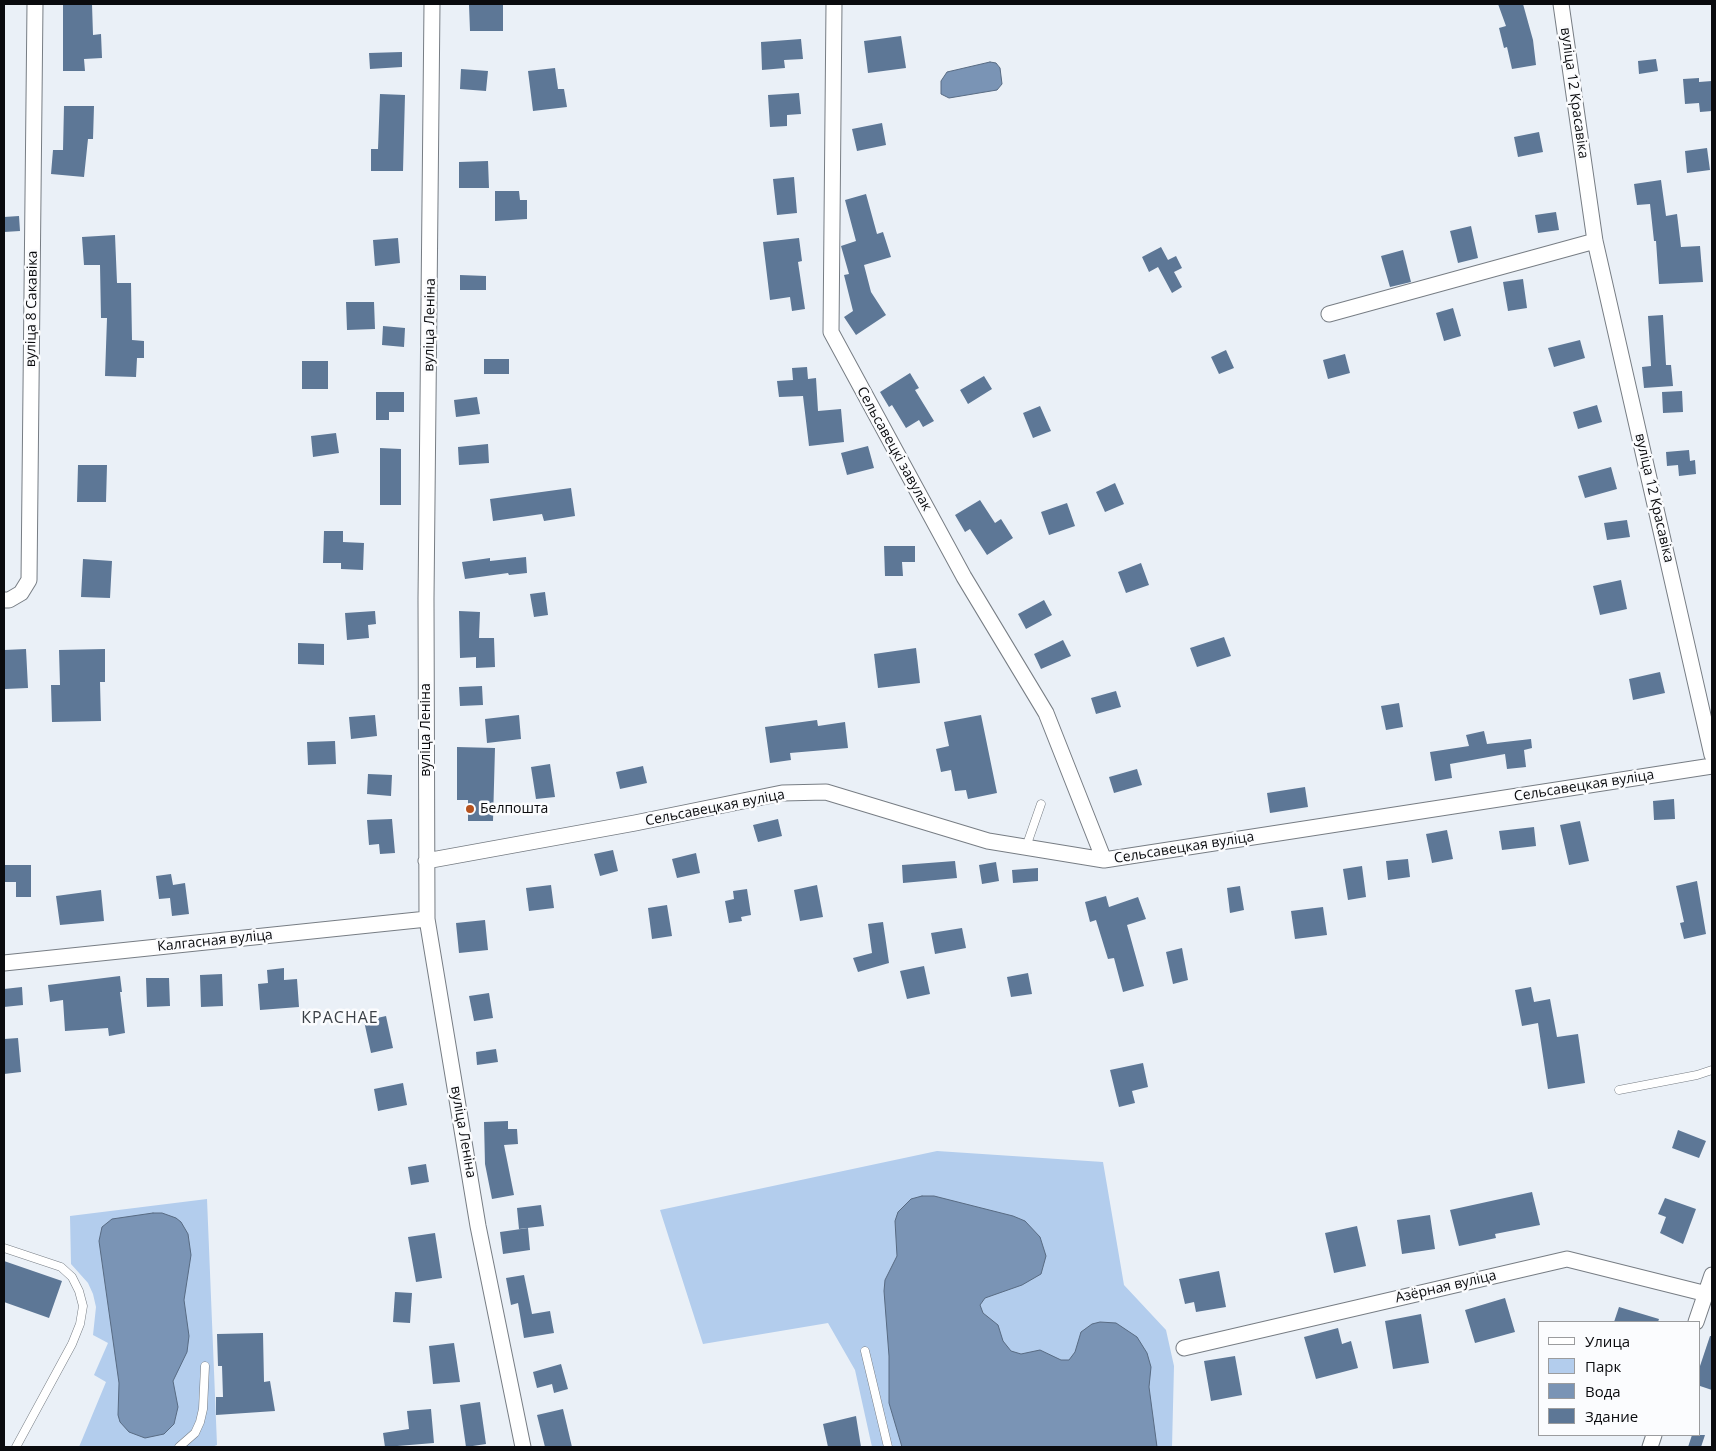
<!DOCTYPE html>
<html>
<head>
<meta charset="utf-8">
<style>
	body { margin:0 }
	#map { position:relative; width:1716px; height:1451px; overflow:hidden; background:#eaf0f7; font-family:"Open Sans",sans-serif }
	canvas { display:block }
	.frame { position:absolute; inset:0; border:5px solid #0a0b0e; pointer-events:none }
	.legend { position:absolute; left:1538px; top:1321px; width:162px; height:115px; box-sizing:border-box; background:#fbfcfe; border:1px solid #9b9c9e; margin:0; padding:6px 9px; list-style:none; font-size:15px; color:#0a0b0e }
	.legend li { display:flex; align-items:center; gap:10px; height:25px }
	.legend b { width:25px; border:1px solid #9b9c9e }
</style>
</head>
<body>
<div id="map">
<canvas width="1716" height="1451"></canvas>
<div class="frame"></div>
<ul class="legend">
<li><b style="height:6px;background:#fff"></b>Улица</li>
<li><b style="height:14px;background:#b3cded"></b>Парк</li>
<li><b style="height:14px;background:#7a94b5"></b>Вода</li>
<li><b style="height:14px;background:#5d7796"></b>Здание</li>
</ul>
</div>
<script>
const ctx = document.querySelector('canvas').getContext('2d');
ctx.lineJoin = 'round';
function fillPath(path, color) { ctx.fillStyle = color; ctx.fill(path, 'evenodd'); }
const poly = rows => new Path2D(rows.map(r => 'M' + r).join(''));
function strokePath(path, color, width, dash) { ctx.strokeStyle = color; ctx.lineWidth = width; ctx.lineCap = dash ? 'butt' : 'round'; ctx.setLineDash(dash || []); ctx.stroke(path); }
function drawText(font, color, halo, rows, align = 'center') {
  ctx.font = font + ' "Open Sans",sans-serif'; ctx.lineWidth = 5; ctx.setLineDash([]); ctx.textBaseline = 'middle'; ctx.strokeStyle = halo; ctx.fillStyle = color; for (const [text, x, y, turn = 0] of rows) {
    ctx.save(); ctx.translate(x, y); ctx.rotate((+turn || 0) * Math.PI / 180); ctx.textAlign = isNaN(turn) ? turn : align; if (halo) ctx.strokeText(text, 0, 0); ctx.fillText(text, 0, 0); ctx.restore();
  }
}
const green = poly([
	[937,1151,1103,1162,1124,1285,1166,1330,1174,1366,1172,1447,872,1447,855,1370,828,1323,703,1344,660,1210],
	[207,1199,217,1445,212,1447,79,1447,106,1382,94,1375,108,1343,93,1335,96,1307,93,1294,88,1283,71,1264,70,1216]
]);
const water = poly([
	[990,62,996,63,1000,68,1002,84,997,90,949,98,941,94,941,81,947,72,990,62],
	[922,1196,934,1196,1013,1216,1025,1221,1040,1237,1046,1256,1041,1274,1022,1285,985,1298,980,1305,983,1313,998,1325,1003,1341,1011,1351,1021,1354,1040,1350,1061,1360,1069,1360,1075,1352,1081,1332,1092,1324,1100,1322,1116,1323,1137,1337,1147,1353,1151,1367,1149,1387,1157,1447,902,1447,889,1403,889,1356,884,1291,885,1280,897,1256,895,1221,898,1212,911,1199,922,1196],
	[153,1213,162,1213,176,1218,181,1222,188,1234,191,1255,184,1300,189,1336,187,1352,173,1381,178,1407,174,1424,164,1434,145,1438,129,1432,120,1422,118,1415,119,1383,99,1241,102,1227,112,1219,153,1213]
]);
const building = poly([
	[63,4,92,4,93,35,101,34,102,58,84,59,85,71,63,71],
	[1498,4,1523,4,1533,40,1536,65,1512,69,1507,47,1504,48,1499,28,1506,26],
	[469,5,503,5,503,31,470,31],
	[901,36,906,68,868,73,864,41],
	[801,39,803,59,784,60,785,68,762,70,761,42],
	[402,52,402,67,370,69,369,53],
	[1656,59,1658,71,1639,74,1638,61],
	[555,68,558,89,564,89,567,107,533,111,528,71],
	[461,69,488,71,486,91,460,89],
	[1699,78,1699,82,1712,81,1712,111,1700,112,1699,103,1685,104,1683,79],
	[799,93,801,114,787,115,787,126,770,127,768,95],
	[380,94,405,95,403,171,371,171,371,149,378,149],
	[64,106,94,106,93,139,88,139,84,177,51,174,53,150,63,150],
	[882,123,886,145,857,151,852,129],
	[1539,132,1543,152,1518,157,1514,137],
	[1707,148,1710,170,1687,173,1685,151],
	[488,161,489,188,459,188,459,162],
	[794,177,797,213,777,215,773,179],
	[1661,180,1666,216,1677,214,1681,247,1700,246,1703,282,1659,284,1656,241,1654,241,1650,204,1637,205,1634,184],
	[495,191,519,191,520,200,527,200,527,219,495,221],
	[866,194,877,234,883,232,891,257,864,265,871,292,886,315,856,335,844,317,853,311,844,275,849,274,841,246,856,241,845,200],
	[1556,212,1559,230,1538,233,1535,215],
	[19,216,20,231,4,232,4,217],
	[1471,226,1478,258,1458,263,1450,231],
	[115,235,117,283,131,283,132,340,144,341,144,358,137,358,136,377,105,376,107,318,101,318,100,265,84,265,82,237],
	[398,238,400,263,375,266,373,240],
	[799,238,802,261,798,262,805,309,792,311,790,297,770,300,763,242],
	[1161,247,1168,260,1176,256,1182,268,1174,272,1182,287,1172,293,1158,267,1149,272,1142,257],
	[1403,250,1411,282,1390,287,1381,256],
	[460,275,486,276,486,290,460,290],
	[1523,279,1527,308,1508,311,1503,282],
	[346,302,374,302,375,329,347,330],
	[1453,308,1461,336,1444,341,1436,313],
	[1663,315,1666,365,1671,365,1673,386,1644,388,1642,367,1651,366,1648,316],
	[383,326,405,328,404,347,382,345],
	[1580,340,1585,358,1554,367,1548,348],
	[1226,350,1234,368,1219,374,1211,357],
	[1345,354,1350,373,1328,379,1323,360],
	[484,359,509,359,509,374,484,374],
	[302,361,328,361,328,389,302,389],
	[807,367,808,379,816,378,818,411,841,409,844,442,809,446,803,396,779,397,777,381,793,380,792,368],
	[910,373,919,388,915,390,934,421,923,427,919,420,906,428,892,405,889,407,880,392],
	[984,376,992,389,968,404,960,390],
	[1682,391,1683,412,1663,413,1662,392],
	[376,392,404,392,404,412,389,412,389,420,376,420],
	[477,397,480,414,456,417,454,400],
	[1597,405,1602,422,1578,429,1573,412],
	[1040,406,1051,431,1033,438,1023,413],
	[336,433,339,453,313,457,311,436],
	[488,444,489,463,459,465,458,447],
	[868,446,874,468,847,475,841,453],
	[380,448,401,449,401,505,380,505],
	[1689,450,1690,461,1695,460,1696,474,1679,476,1678,465,1667,466,1666,452],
	[78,465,107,465,106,502,77,502],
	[1611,467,1617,489,1585,498,1578,476],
	[1115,483,1124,504,1105,512,1096,492],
	[571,488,575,516,544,521,542,514,493,521,490,499],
	[980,500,995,523,1001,519,1013,538,987,555,970,529,965,532,955,515],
	[1067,503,1075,526,1049,535,1041,512],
	[1627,520,1630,537,1607,540,1604,523],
	[324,531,343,531,343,542,364,543,363,570,341,569,341,563,323,563],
	[884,546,915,546,915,562,902,562,903,576,885,576],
	[526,557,527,573,509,575,508,573,465,579,462,562,490,558,490,561],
	[83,559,112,561,110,598,81,597],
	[1141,563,1149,585,1126,593,1118,572],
	[1621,580,1627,609,1600,615,1593,586],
	[545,592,548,615,534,617,530,594],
	[1044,600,1052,615,1026,629,1018,614],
	[375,611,376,624,368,625,369,638,347,640,345,613],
	[459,611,480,612,479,638,494,638,495,667,476,668,476,657,460,658],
	[1224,637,1231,656,1197,667,1190,648],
	[1063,640,1071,656,1041,669,1034,654],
	[298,643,324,644,324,665,298,664],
	[916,648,920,683,878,688,874,654],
	[26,649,28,688,5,689,4,650],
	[105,649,105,682,100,682,101,721,52,722,51,685,60,685,59,650],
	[1660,672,1665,693,1633,700,1629,679],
	[482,686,483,705,460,706,459,687],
	[1116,691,1121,707,1096,714,1091,698],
	[1399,703,1403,727,1386,730,1381,706],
	[375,715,377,736,351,739,349,717],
	[519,715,521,739,487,743,485,719],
	[981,715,997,793,968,799,966,790,955,791,951,770,941,772,936,749,949,746,944,722],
	[817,720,818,726,845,722,848,748,790,753,791,760,770,763,765,727],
	[1484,731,1487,744,1531,739,1532,748,1524,750,1526,767,1507,769,1505,754,1450,764,1452,778,1435,781,1430,752,1469,746,1466,735],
	[335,741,336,764,308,765,307,742],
	[457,747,495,748,493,821,468,821,468,800,457,800],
	[550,764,555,797,536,799,531,767],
	[643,766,647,783,620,789,616,772],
	[1137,769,1142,785,1114,793,1109,777],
	[368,774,392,775,391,796,367,794],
	[1305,787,1308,807,1270,813,1267,793],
	[1674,799,1675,819,1654,820,1653,801],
	[392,819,395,853,380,854,379,844,369,845,367,820],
	[778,819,782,836,758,842,753,825],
	[1580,821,1589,861,1569,865,1560,825],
	[1534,827,1536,846,1502,850,1499,831],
	[1447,830,1453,859,1432,863,1426,834],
	[613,850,618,871,600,876,594,854],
	[696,853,700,873,677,878,672,859],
	[1408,859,1410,877,1388,880,1386,861],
	[955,861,957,878,903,883,902,865],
	[996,862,999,881,982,884,979,865],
	[5,865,31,865,31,897,16,897,16,882,5,882],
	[1362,866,1366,897,1348,900,1343,869],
	[1038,868,1038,881,1013,883,1012,870],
	[171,874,173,885,185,883,189,914,172,916,170,898,159,899,156,876],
	[1697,881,1706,934,1684,939,1680,923,1684,922,1676,886],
	[551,885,554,908,529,911,526,888],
	[817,885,823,917,800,921,794,890],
	[1240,886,1244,910,1230,913,1227,888],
	[747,889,751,915,741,917,742,921,729,923,725,901,734,899,733,891],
	[101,890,104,921,60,925,56,896],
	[1106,896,1109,907,1138,897,1146,919,1127,925,1144,986,1123,992,1114,958,1108,959,1096,920,1090,922,1085,902],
	[667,905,672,936,652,939,648,908],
	[1323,907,1327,935,1295,939,1291,911],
	[485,920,488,950,459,953,456,923],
	[883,922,889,963,858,972,853,958,872,953,868,924],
	[962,928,966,948,935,954,931,933],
	[1182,948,1188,980,1173,984,1166,952],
	[924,966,930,994,907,999,900,971],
	[284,968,284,980,297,979,299,1007,260,1010,258,984,268,983,267,970],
	[1028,973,1032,994,1011,997,1007,977],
	[222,974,223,1006,201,1007,200,975],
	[120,976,122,992,120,992,125,1033,109,1036,108,1028,65,1031,63,1000,50,1002,48,985],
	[146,978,169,978,170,1006,147,1007],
	[22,987,23,1005,4,1007,4,989],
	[1531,987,1534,1002,1550,999,1557,1037,1578,1034,1585,1083,1548,1089,1538,1023,1522,1026,1515,990],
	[489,993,493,1018,474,1021,469,996],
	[386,1016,393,1048,371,1053,364,1021],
	[18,1038,21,1072,4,1074,4,1039],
	[496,1049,498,1062,477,1065,476,1052],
	[1143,1063,1148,1087,1132,1091,1135,1103,1119,1107,1110,1070],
	[403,1083,407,1105,378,1111,374,1089],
	[508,1121,508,1129,517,1129,518,1144,504,1145,514,1195,492,1199,485,1164,484,1122],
	[1678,1130,1706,1141,1699,1158,1672,1148],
	[426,1164,429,1182,411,1185,408,1167],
	[1532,1192,1540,1225,1495,1234,1496,1238,1459,1246,1450,1210],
	[1665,1198,1696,1209,1683,1244,1660,1233,1666,1217,1658,1214],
	[541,1205,544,1226,519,1229,517,1208],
	[1430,1215,1435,1249,1402,1254,1397,1220],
	[1357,1226,1366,1266,1334,1273,1325,1233],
	[528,1228,530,1250,503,1254,500,1232],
	[435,1233,442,1278,416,1282,408,1237],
	[4,1261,62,1281,49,1318,4,1302],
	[1219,1271,1226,1307,1196,1312,1194,1302,1185,1304,1179,1279],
	[524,1275,532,1314,550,1311,554,1333,524,1338,518,1303,511,1305,506,1278],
	[395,1292,412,1293,410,1323,393,1322],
	[1505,1298,1515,1332,1475,1343,1465,1310],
	[1619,1307,1659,1319,1658,1322,1614,1322],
	[1421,1314,1429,1363,1393,1369,1385,1321],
	[1338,1328,1342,1344,1351,1341,1358,1368,1316,1379,1304,1337],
	[263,1333,264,1382,270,1381,275,1411,216,1415,216,1397,223,1397,222,1366,218,1366,217,1334],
	[1710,1336,1712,1336,1712,1390,1700,1386,1700,1366],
	[454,1343,460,1382,433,1384,429,1346],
	[1235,1356,1242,1395,1211,1401,1204,1361],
	[561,1364,568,1389,554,1393,552,1384,537,1388,533,1372],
	[480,1402,486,1444,466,1447,460,1405],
	[431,1409,434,1443,385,1447,383,1433,409,1429,407,1411],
	[563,1409,572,1447,545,1447,537,1415],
	[856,1416,861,1447,828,1447,823,1424],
	[1692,1435,1705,1435,1701,1447,1688,1447]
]);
const service = poly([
	[1026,847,1041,804],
	[1619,1090,1697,1075,1712,1070],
	[4,1248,61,1267,72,1277,79,1291,83,1306,80,1324,72,1344,16,1447],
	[865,1351,888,1447],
	[179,1447,195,1433,200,1422,203,1409,205,1366]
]);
const minor = poly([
	[432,4,426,598,427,919,478,1226,523,1447],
	[834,4,831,332,964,577,1046,713,1104,860],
	[1561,4,1595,241,1712,755],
	[1329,314,1595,241],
	[4,600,9,600,21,593,29,580,35,4],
	[426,861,635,823,782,793,826,792,988,841,1104,860,1712,766],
	[4,963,427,919],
	[1696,1322,1712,1275],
	[1184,1348,1567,1259,1707,1294],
	[1650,1447,1654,1435]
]);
const markers = [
	[470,809,5,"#b6521e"]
];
const streetNames = [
	["вуліца 12 Красавіка",1574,93,82],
	["вуліца 8 Сакавіка",32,309,-89],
	["вуліца Леніна",430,325,-89],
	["Сельсавецкі завулак",894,449,61],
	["вуліца 12 Красавіка",1654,498,77],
	["вуліца Леніна",426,730,-90],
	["Сельсавецкая вуліца",1584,786,-9],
	["Сельсавецкая вуліца",715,808,-11],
	["Сельсавецкая вуліца",1184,848,-9],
	["Калгасная вуліца",215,941,-6],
	["вуліца Леніна",463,1132,80],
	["Азёрная вуліца",1446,1287,-13]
];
const poiNames = [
	["Белпошта",480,809]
];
const quarterNames = [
	["КРАСНАЕ",340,1018]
];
fillPath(green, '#b3cded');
fillPath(water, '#7a94b5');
strokePath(water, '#586b83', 1);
fillPath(building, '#5d7796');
strokePath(service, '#777d84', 9);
strokePath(minor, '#777d84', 17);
strokePath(service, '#fff', 8);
strokePath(minor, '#fff', 15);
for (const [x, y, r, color] of markers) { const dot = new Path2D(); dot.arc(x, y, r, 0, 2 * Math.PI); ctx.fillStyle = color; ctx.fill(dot); strokePath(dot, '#fbfcfe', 2); }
drawText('14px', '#0a0b0e', '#fbfcfe', streetNames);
drawText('14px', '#0a0b0e', '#fbfcfe', poiNames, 'left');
ctx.letterSpacing = '1px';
drawText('16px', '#3b4046', '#fbfcfe', quarterNames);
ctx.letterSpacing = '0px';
</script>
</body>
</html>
